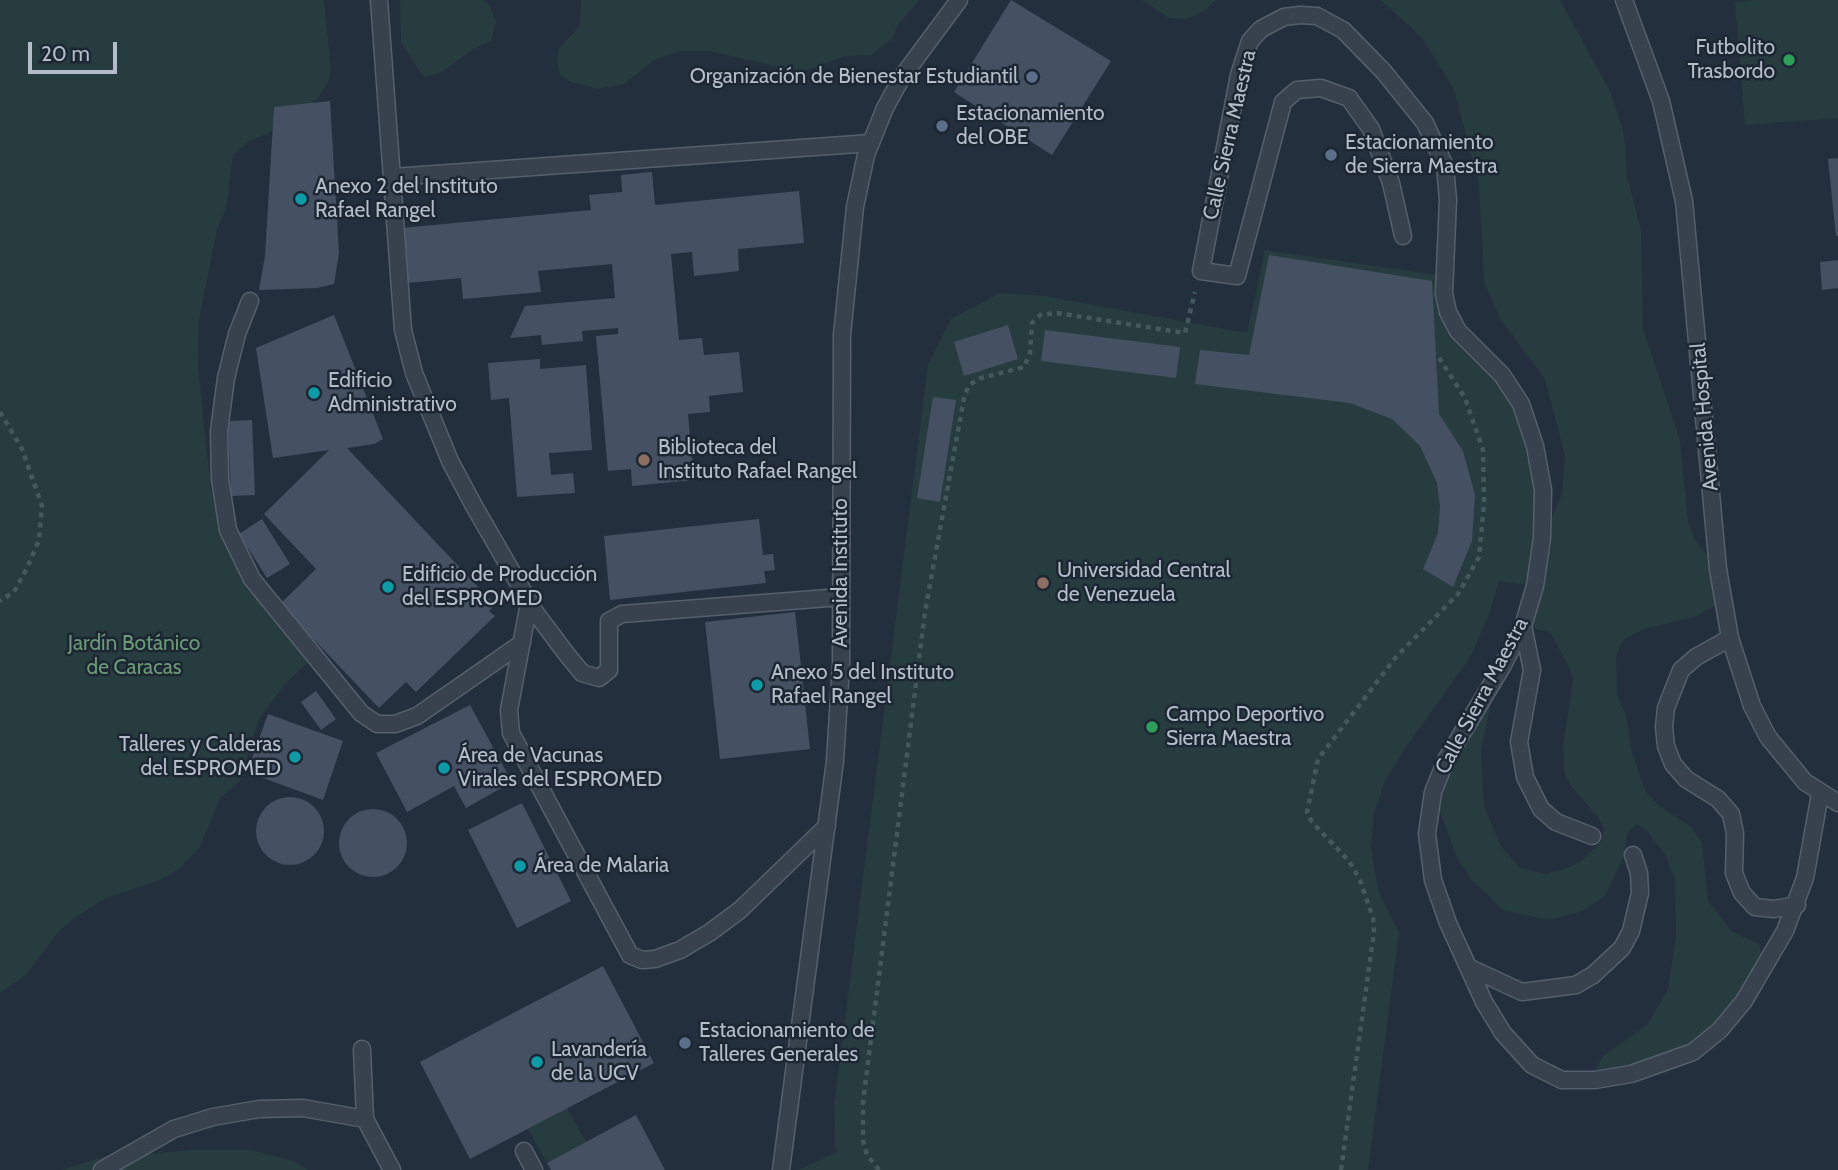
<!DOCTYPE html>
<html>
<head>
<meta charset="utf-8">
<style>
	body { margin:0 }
	#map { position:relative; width:1838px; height:1170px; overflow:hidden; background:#242f3e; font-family:Cabin,sans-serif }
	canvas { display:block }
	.scale { position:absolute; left:28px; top:42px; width:89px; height:32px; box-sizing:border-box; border:4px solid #b4bcc9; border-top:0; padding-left:9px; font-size:21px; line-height:24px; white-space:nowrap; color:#b4bcc9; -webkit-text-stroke:5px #1d2633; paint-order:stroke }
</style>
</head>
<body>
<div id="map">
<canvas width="1838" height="1170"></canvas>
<div class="scale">20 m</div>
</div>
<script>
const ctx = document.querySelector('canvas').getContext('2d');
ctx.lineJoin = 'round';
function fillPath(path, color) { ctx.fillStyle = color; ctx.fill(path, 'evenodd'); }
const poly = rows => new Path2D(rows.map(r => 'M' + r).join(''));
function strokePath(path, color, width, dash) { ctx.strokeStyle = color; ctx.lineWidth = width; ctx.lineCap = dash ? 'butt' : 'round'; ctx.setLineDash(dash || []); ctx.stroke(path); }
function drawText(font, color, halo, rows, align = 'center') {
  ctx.font = font + ' Cabin,sans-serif'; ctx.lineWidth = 5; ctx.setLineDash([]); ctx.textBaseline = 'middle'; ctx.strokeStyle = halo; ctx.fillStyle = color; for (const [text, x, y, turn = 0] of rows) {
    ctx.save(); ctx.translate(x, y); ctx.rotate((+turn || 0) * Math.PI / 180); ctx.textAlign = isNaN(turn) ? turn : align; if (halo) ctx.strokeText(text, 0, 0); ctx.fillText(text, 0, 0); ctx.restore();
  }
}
const green = poly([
	[0,0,324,0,331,70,329,80,318,98,269,133,249,141,233,155,226,209,217,229,199,319,198,368,211,491,235,557,318,653,286,683,258,721,240,781,220,798,200,847,179,869,160,880,104,899,76,917,58,932,26,975,0,993],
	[400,0,483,0,489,5,496,21,491,41,473,49,442,72,424,77,401,43],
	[581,0,919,0,897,26,892,39,871,55,845,56,807,70,792,70,709,51,681,51,656,59,624,84,598,89,571,82,560,74,557,61,559,48,580,26],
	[1142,0,1215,0,1206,10,1188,19,1169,18],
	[1381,0,1560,0,1611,93,1624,134,1627,177,1641,230,1643,328,1680,441,1688,522,1695,540,1718,569,1722,601,1697,616,1642,630,1624,639,1616,656,1617,696,1626,714,1632,753,1645,790,1658,805,1691,827,1702,843,1708,900,1731,931,1759,944,1764,970,1693,1052,1595,1080,1596,1069,1603,1056,1647,1025,1668,989,1676,936,1675,880,1665,854,1648,832,1637,824,1627,833,1624,855,1605,896,1583,911,1557,918,1544,919,1503,910,1472,880,1457,858,1433,792,1482,701,1490,708,1481,750,1484,807,1501,846,1520,868,1546,874,1570,867,1581,861,1601,842,1604,829,1598,817,1571,786,1565,774,1563,746,1573,680,1569,667,1550,632,1523,626,1535,586,1499,581,1489,615,1469,659,1404,750,1384,783,1374,813,1371,847,1378,890,1399,933,1368,1170,799,1170,838,1151,835,1145,834,1106,928,365,951,319,1000,293,1045,296,1247,333,1265,250,1444,276,1448,312,1521,404,1543,536,1562,494,1565,456,1545,379,1499,317,1484,281,1479,185,1454,89,1422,38],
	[1756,0,1838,0,1838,118,1745,125,1735,2],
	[567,1108,586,1142,547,1163,528,1129],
	[193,1150,251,1150,293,1161,308,1170,62,1170,100,1158]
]);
const building = poly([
	[1011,0,1111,61,1052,155,954,92],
	[330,101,339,253,334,284,317,288,259,290,265,256,274,107],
	[1838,158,1838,236,1836,236,1828,159],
	[652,172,655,205,799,191,804,243,738,249,739,271,694,276,692,252,671,254,679,340,702,338,704,355,739,352,743,392,709,396,710,412,688,414,694,480,632,486,631,469,608,471,596,336,618,334,618,328,582,331,583,341,542,345,541,335,510,338,525,306,615,298,612,264,538,271,541,292,463,299,461,278,407,283,402,228,591,210,589,195,622,192,621,175],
	[1269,255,1432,281,1439,414,1463,451,1475,495,1472,541,1453,587,1423,569,1438,533,1440,506,1437,483,1420,446,1392,419,1350,403,1195,384,1200,350,1249,355],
	[1838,260,1838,288,1822,290,1820,262],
	[334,315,383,439,374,444,347,448,495,605,489,611,495,616,416,692,406,682,379,708,280,604,316,569,264,514,329,450,273,458,256,348],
	[1008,325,1018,359,964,376,954,342],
	[1045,330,1180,347,1176,378,1041,361],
	[540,359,540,369,586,365,592,450,549,453,551,475,573,473,575,493,517,497,509,398,491,400,488,363],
	[933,397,956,400,940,502,917,498],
	[252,420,255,495,231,496,228,421],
	[262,519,290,564,267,578,239,534],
	[759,519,763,555,773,554,775,570,764,571,766,583,610,600,604,536],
	[795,612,810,749,720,759,705,622],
	[316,691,336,719,321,730,301,702],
	[470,705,512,782,466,808,454,786,407,812,376,753],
	[268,714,343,741,323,800,247,772],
	'256 831a34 34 0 1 1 68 0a34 34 0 1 1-68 0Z',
	[522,803,571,901,517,928,468,830],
	'339 843a34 34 0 1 1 68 0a34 34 0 1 1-68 0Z',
	[603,966,654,1063,470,1159,420,1062],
	[636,1115,665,1170,551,1170,547,1163]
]);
const path = poly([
	[0,412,22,449,42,506,39,540,28,566,14,592,0,601],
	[879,1170,867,1155,863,1140,863,1102,925,612,964,398,969,385,981,378,1024,367,1030,353,1032,323,1040,315,1057,313,1185,333,1195,292],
	[1341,1170,1374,932,1373,918,1360,880,1349,861,1312,822,1307,812,1318,759,1396,657,1458,594,1479,557,1484,504,1483,450,1465,398,1436,353]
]);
const lane = poly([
	[379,0,403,330,414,373,450,461,474,506,535,612,565,652,582,673,599,678,609,670,609,621,622,614,841,597],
	[1624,0,1661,101,1684,201,1718,569,1730,638,1752,706,1768,737,1805,782,1838,803],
	[393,177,871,143],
	[1403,236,1391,183,1371,129,1349,98,1321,88,1297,90,1283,102,1237,276,1201,271,1239,75,1250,41,1261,29,1284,17,1300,15,1317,16,1343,30,1384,72,1425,123,1445,166,1448,200,1444,294,1448,312,1458,331,1502,375,1521,404,1535,446,1543,490,1542,538,1535,586,1523,626,1503,665,1446,760,1433,792,1427,834,1433,880,1448,923,1484,1002,1503,1033,1532,1065,1562,1080,1595,1080,1631,1074,1693,1052,1720,1030,1744,1001,1785,931,1805,878,1820,794],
	[250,301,237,334,226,378,219,431,220,479,228,530,252,579,361,713,377,724,395,724,417,716,522,643],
	[529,603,509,710,511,733,630,955,642,960,655,959,680,950,709,933,740,910,827,826],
	[1523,626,1532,670,1519,742,1525,777,1541,809,1556,822,1592,836],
	[1730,638,1696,657,1681,670,1666,708,1664,727,1666,746,1673,764,1686,779,1718,799,1731,814,1735,833,1734,873,1742,893,1755,907,1774,909,1797,905],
	[1468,967,1522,992,1576,985,1593,975,1622,948,1631,931,1640,893,1639,873,1633,855],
	[362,1049,365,1119,392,1170],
	[524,1151,534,1170],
	[102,1170,174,1129,213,1117,259,1109,303,1108,365,1119],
	[781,1170,835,761,841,665,842,335,855,207,866,155,885,108,902,77,959,0]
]);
const markers = [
	[1789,60,7,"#2e9e5b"],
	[1032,77,7,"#5c6f8a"],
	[942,126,7,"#5c6f8a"],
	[1331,155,7,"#5c6f8a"],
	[301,199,7,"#0f9aa8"],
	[314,393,7,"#0f9aa8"],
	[644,460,7,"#8d6e63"],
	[1043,583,7,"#8d6e63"],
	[388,587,7,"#0f9aa8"],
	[757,685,7,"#0f9aa8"],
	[1152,727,7,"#2e9e5b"],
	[295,757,7,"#0f9aa8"],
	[444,768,7,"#0f9aa8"],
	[520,866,7,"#0f9aa8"],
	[685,1043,7,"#5c6f8a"],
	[537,1062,7,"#0f9aa8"]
];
const poiNames = [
	["Futbolito",1775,48,"right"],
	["Trasbordo",1775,72,"right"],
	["Organización de Bienestar Estudiantil",1018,77,"right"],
	["Estacionamiento",956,114],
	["del OBE",956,138],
	["Estacionamiento",1345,143],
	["de Sierra Maestra",1345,167],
	["Anexo 2 del Instituto",315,187],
	["Rafael Rangel",315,211],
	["Edificio",328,381],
	["Administrativo",328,405],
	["Biblioteca del",658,448],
	["Instituto Rafael Rangel",658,472],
	["Universidad Central",1057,571],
	["de Venezuela",1057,595],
	["Edificio de Producción",402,575],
	["del ESPROMED",402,599],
	["Anexo 5 del Instituto",771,673],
	["Rafael Rangel",771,697],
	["Campo Deportivo",1166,715],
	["Sierra Maestra",1166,739],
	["Talleres y Calderas",281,745,"right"],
	["del ESPROMED",281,769,"right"],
	["Área de Vacunas",458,756],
	["Virales del ESPROMED",458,780],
	["Área de Malaria",534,866],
	["Estacionamiento de",699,1031],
	["Talleres Generales",699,1055],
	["Lavandería",551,1050],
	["de la UCV",551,1074]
];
const streetNames = [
	["Calle Sierra Maestra",1230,135,-77],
	["Avenida Hospital",1705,417,-95],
	["Avenida Instituto",841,573,-90],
	["Calle Sierra Maestra",1482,696,-62]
];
const parkNames = [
	["Jardín Botánico",134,644],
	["de Caracas",134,668]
];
fillPath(green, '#263c3f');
fillPath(building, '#455162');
strokePath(lane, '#565f6c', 19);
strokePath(path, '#44595c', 4.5, [5, 5]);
strokePath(lane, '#38414e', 16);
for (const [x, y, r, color] of markers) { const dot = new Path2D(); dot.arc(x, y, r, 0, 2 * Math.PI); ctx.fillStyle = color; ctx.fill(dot); strokePath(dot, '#1d2633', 2.5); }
drawText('21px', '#b4bcc9', '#1d2633', poiNames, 'left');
drawText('21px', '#b4bcc9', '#1d2633', streetNames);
drawText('21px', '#6b9a76', '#1d2633', parkNames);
</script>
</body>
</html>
